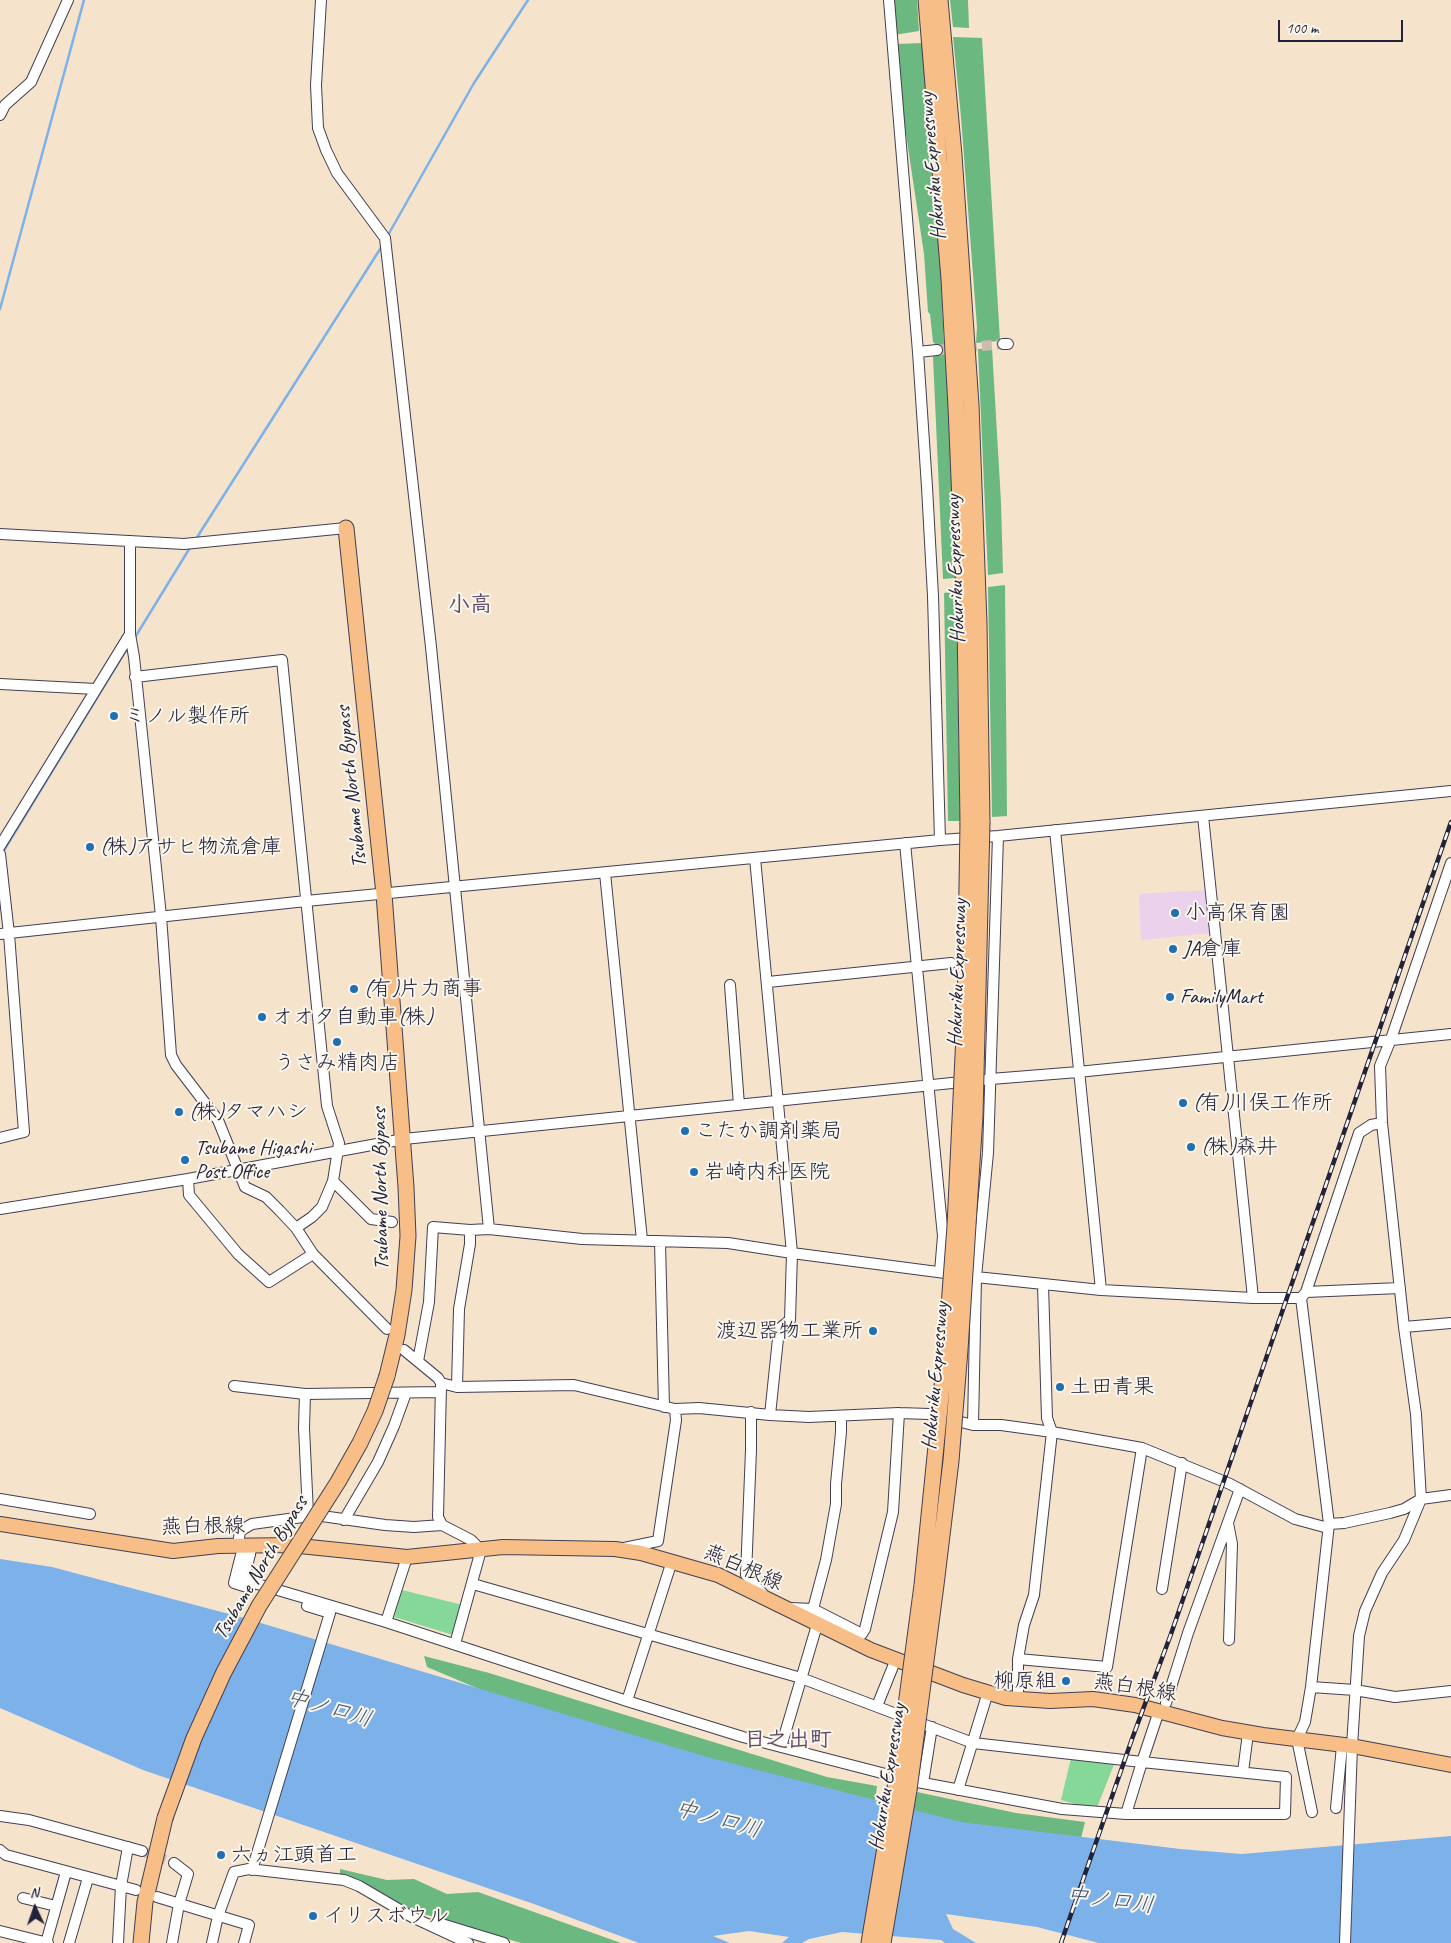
<!DOCTYPE html>
<html>
<head>
<meta charset="utf-8">
<style>
	body { margin:0 }
	#map { position:relative; width:1451px; height:1943px; overflow:hidden; background:#f6e3cc; font-family:Caveat,sans-serif }
	canvas { display:block }
	.north { position:absolute; left:10px; top:1883px; width:50px; height:50px; -webkit-text-stroke:4px #fbf7ec; paint-order:stroke; rotate:357deg; font-size:14px; font-weight:700; line-height:20px; text-align:center; color:#22223b }
	.north::after { content:''; display:block; margin:auto; width:18px; height:22px; background:#22223b; clip-path:polygon(50% 0,100% 100%,50% 72%,0 100%) }
	.scale { position:absolute; left:1278px; top:20px; width:125px; height:22px; box-sizing:border-box; border:2px solid #22223b; border-top:0; padding-left:6px; font-size:15px; line-height:18px; white-space:nowrap; color:#22223b; -webkit-text-stroke:4px #fbf7ec; paint-order:stroke }
</style>
</head>
<body>
<div id="map">
<canvas width="1451" height="1943"></canvas>
<div class="north">N</div>
<div class="scale">100 m</div>
</div>
<script>
const ctx = document.querySelector('canvas').getContext('2d');
ctx.lineJoin = 'round';
function fillPath(path, color) { ctx.fillStyle = color; ctx.fill(path, 'evenodd'); }
const poly = rows => new Path2D(rows.map(r => 'M' + r).join(''));
function strokePath(path, color, width, dash) { ctx.strokeStyle = color; ctx.lineWidth = width; ctx.lineCap = dash ? 'butt' : 'round'; ctx.setLineDash(dash || []); ctx.stroke(path); }
function drawText(font, color, halo, rows, align = 'center') {
  ctx.font = font + ' Caveat,"Klee One",sans-serif'; ctx.lineWidth = 4; ctx.setLineDash([]); ctx.textBaseline = 'middle'; ctx.strokeStyle = halo; ctx.fillStyle = color; for (const [text, x, y, turn = 0] of rows) {
    ctx.save(); ctx.translate(x, y); ctx.rotate((+turn || 0) * Math.PI / 180); ctx.textAlign = isNaN(turn) ? turn : align; if (halo) ctx.strokeText(text, 0, 0); ctx.fillText(text, 0, 0); ctx.restore();
  }
}
const built = poly([
	[1209,890,1212,933,1141,940,1139,894]
]);
const green = poly([
	[402,1590,463,1605,453,1635,394,1617],
	[1071,1758,1115,1762,1096,1810,1061,1800]
]);
const forest = poly([
	[893,0,917,0,919,31,894,35],
	[950,0,968,0,969,28,953,27],
	[953,37,982,38,1000,341,976,343,977,327,961,117],
	[922,43,941,279,944,346,937,346,933,342,930,314,928,312,924,254,900,94,897,44],
	[992,348,1001,502,1003,573,988,575,978,349],
	[945,354,950,431,955,578,943,579,933,357,934,355],
	[1005,585,1007,816,992,817,988,587],
	[956,591,960,821,948,821,944,593],
	[424,1656,489,1673,827,1777,877,1786,874,1807,498,1697,427,1667],
	[917,1792,1016,1813,1085,1822,1080,1842,913,1815],
	[340,1869,387,1880,414,1879,447,1894,478,1892,621,1943,521,1943,407,1909,340,1875]
]);
const water = poly([
	[0,1559,52,1567,244,1618,707,1757,961,1822,1180,1849,1242,1854,1451,1836,1451,1943,1099,1943,1037,1927,946,1914,953,1929,976,1943,945,1943,941,1940,842,1932,809,1939,802,1943,782,1943,789,1937,749,1931,713,1936,730,1943,639,1943,534,1904,143,1770,0,1708]
]);
const stream = poly([
	[387,237,474,83,528,0],
	[0,309,84,0],
	[196,539,382,246],
	[134,639,191,546],
	[3,852,128,647]
]);
const minorTunnel = poly([
	[937,350,1003,344],
	[142,1851,174,1863]
]);
const minor = poly([
	[321,0,316,85,318,128,326,150,337,173,385,238,431,647,489,1229],
	[889,0,918,352,927,487,933,596,940,840],
	[0,115,5,105,31,82,68,0],
	[1003,344,1008,344],
	[918,352,937,350],
	[0,534,184,544,346,528],
	[130,541,130,634,134,657,161,916,171,1055,176,1065,218,1120,245,1187,266,1197,280,1211,296,1228,313,1254,387,1329],
	[135,677,282,660,327,1106,339,1143,333,1181,322,1207,312,1217,296,1228],
	[0,684,96,689],
	[1203,816,1253,1298],
	[1055,830,1101,1290],
	[905,843,941,1216,943,1236,940,1272],
	[0,846,130,634],
	[0,854,9,934,24,1132,0,1138],
	[755,858,792,1253,790,1320,779,1329,770,1415],
	[605,873,642,1240],
	[0,934,306,901,940,840,998,836,1451,791],
	[768,982,951,963],
	[730,985,739,1105],
	[188,1179,189,1195,238,1254,269,1282,313,1254],
	[333,1181,371,1219,392,1222],
	[0,1209,188,1179,404,1139,991,1079,1078,1072,1451,1034],
	[660,1242,664,1407],
	[1306,1292,1359,1133,1371,1125,1382,1123],
	[1301,1298,1329,1524,1311,1687,1305,1722,1297,1739,1312,1812],
	[1404,1327,1451,1323],
	[404,1350,438,1378,441,1383,457,1387,574,1385,675,1409,699,1408,770,1415,809,1417,899,1413,929,1414,973,1425,1001,1425,1052,1432,1142,1448,1230,1484,1295,1519,1328,1528],
	[418,1361,429,1302,433,1227,470,1230,489,1229,582,1239,728,1243,792,1253,976,1277,1101,1290,1253,1298,1301,1298,1306,1292,1400,1288],
	[234,1386,305,1394,439,1392],
	[441,1386,438,1517,442,1525],
	[457,1387,459,1309,470,1244,470,1230],
	[305,1394,304,1428,308,1514],
	[751,1412,751,1450,746,1575,763,1594],
	[973,1425,976,1277,988,1153,998,836],
	[0,1499,90,1514],
	[344,1520,378,1462,394,1426,406,1393],
	[1228,1523,1232,1544,1229,1640],
	[1329,1524,1344,1523,1390,1513,1404,1509,1421,1499,1451,1495],
	[238,1545,240,1531,252,1524,303,1517,308,1514,385,1525,414,1527,442,1525,471,1540,481,1550,455,1644],
	[252,1545,244,1580,386,1622,627,1701,672,1561],
	[624,1548,658,1541,676,1420,675,1409],
	[250,1555,241,1555,234,1583,250,1588],
	[473,1584,801,1678,973,1743,1142,1762,1286,1777,1285,1814,1126,1814,1142,1762,1159,1711],
	[1162,1589,1182,1463],
	[790,1608,813,1609,826,1560,836,1504,836,1484,841,1432,841,1416],
	[813,1609,862,1634,865,1629,893,1512,899,1413],
	[386,1622,407,1557],
	[1018,1659,1107,1667,1142,1448],
	[1311,1687,1355,1690,1395,1697,1451,1691],
	[1018,1698,1018,1659,1024,1625,1034,1595,1052,1432,1047,1418,1043,1285],
	[627,1701,743,1737,781,1747,817,1625],
	[1166,1703,1188,1633,1240,1489],
	[877,1706,896,1659],
	[781,1747,901,1778],
	[1243,1772,1248,1733],
	[917,1782,923,1783,932,1727],
	[923,1783,1062,1809,1126,1814],
	[958,1790,988,1692],
	[1336,1808,1342,1746],
	[0,1816,29,1820,142,1851],
	[0,1850,6,1855,136,1890],
	[252,1870,330,1613,307,1606],
	[157,1897,249,1925,244,1943],
	[23,1898,56,1906],
	[435,1922,504,1943],
	[0,1931,48,1943],
	[46,1943,66,1872],
	[69,1943,88,1878],
	[118,1943,121,1886,128,1847],
	[172,1943,179,1904,188,1874,174,1863],
	[212,1943,218,1916,234,1872,249,1869,344,1880,359,1886,412,1917,468,1943],
	[1345,1943,1352,1746,1359,1636,1365,1611,1382,1573,1404,1540,1421,1499,1416,1414,1404,1327,1382,1123,1380,1066,1391,1039,1451,863]
]);
const major = poly([
	[0,1524,173,1551,218,1546,290,1545,407,1557,503,1547,615,1549,641,1553,718,1575,871,1650,963,1685,1006,1698,1050,1701,1093,1699,1135,1705,1222,1728,1263,1735,1352,1746,1451,1765]
]);
const highway = poly([
	[926,0,949,279,956,407,965,621,968,823],
	[940,0,954,155,971,405,979,623,982,822],
	[346,528,384,894,406,1187,408,1236,404,1290,397,1335,387,1376],
	[141,1943,145,1902,165,1818],
	[869,1943,895,1788],
	[883,1943,909,1790]
]);
const rail = poly([
	[1061,1943,1132,1739,1171,1634,1451,822]
]);
const highwayBridge = poly([
	[895,1788,922,1585,946,1347,955,1226,965,1013,968,823],
	[909,1790,936,1585,951,1461,960,1350,975,1116,982,822],
	[165,1818,194,1738,224,1672,259,1606,338,1482,360,1443,375,1411,387,1376]
]);
const markers = [
	[114,716,5,"#1f6fb2"],
	[90,847,5,"#1f6fb2"],
	[1175,913,5,"#1f6fb2"],
	[1173,949,5,"#1f6fb2"],
	[354,989,5,"#1f6fb2"],
	[1170,997,5,"#1f6fb2"],
	[262,1017,5,"#1f6fb2"],
	[337,1042,5,"#1f6fb2"],
	[1183,1103,5,"#1f6fb2"],
	[179,1112,5,"#1f6fb2"],
	[685,1131,5,"#1f6fb2"],
	[1191,1147,5,"#1f6fb2"],
	[185,1160,5,"#1f6fb2"],
	[694,1172,5,"#1f6fb2"],
	[873,1331,5,"#1f6fb2"],
	[1060,1387,5,"#1f6fb2"],
	[1066,1681,5,"#1f6fb2"],
	[221,1855,5,"#1f6fb2"],
	[313,1916,5,"#1f6fb2"]
];
const streetNames = [
	["Hokuriku Expressway",933,166,-95],
	["Hokuriku Expressway",956,569,-92],
	["Tsubame North Bypass",352,787,-96],
	["Hokuriku Expressway",958,973,-88],
	["Tsubame North Bypass",381,1189,-91],
	["Hokuriku Expressway",936,1376,-85],
	["燕白根線",203,1527,-1],
	["Tsubame North Bypass",261,1568,-59],
	["燕白根線",743,1568,24],
	["燕白根線",1135,1688,9],
	["Hokuriku Expressway",888,1777,-81]
];
const poiNames = [
	["ミノル製作所",124,716],
	["(株)アサヒ物流倉庫",100,847],
	["小高保育園",1185,913],
	["JA倉庫",1183,949],
	["(有)片力商事",364,989],
	["FamilyMart",1180,997],
	["オオタ自動車(株)",272,1017],
	["うさみ精肉店",337,1063,"center"],
	["(有)川俣工作所",1193,1103],
	["(株)タマハシ",189,1112],
	["こたか調剤薬局",695,1131],
	["(株)森井",1201,1147],
	["Tsubame Higashi",195,1148],
	["Post Office",195,1172],
	["岩崎内科医院",704,1172],
	["渡辺器物工業所",863,1331,"right"],
	["土田青果",1070,1387],
	["柳原組",1056,1681,"right"],
	["六ヵ江頭首工",231,1855],
	["イリスボウル",323,1916]
];
const neighbourhoodNames = [
	["小高",470,605],
	["日之出町",788,1740]
];
const waterNames = [
	["中ノ口川",329,1709,16],
	["中ノ口川",718,1820,16],
	["中ノ口川",1110,1901,7]
];
fillPath(built, '#ebd1ec');
fillPath(green, '#86d899');
fillPath(forest, '#6cb881');
fillPath(water, '#7cb1ea');
strokePath(stream, '#7cb1ea', 2.5);
strokePath(minorTunnel, '#ccbcaf', 10, [10, 5]);
strokePath(minor, '#423f51', 12);
strokePath(major, '#423f51', 16);
strokePath(highway, '#423f51', 17);
strokePath(minor, '#fff', 10);
strokePath(major, '#f7be88', 14);
strokePath(highway, '#f7be88', 15);
strokePath(rail, '#22223b', 4.5);
strokePath(rail, '#fbf7ec', 2.5, [8]);
strokePath(highwayBridge, '#423f51', 17, []);
strokePath(highwayBridge, '#f7be88', 15);
for (const [x, y, r, color] of markers) { const dot = new Path2D(); dot.arc(x, y, r, 0, 2 * Math.PI); ctx.fillStyle = color; ctx.fill(dot); strokePath(dot, '#fbf7ec', 2); }
drawText('21px', '#22223b', '#fbf7ec', streetNames);
drawText('21px', '#22223b', '#fbf7ec', poiNames, 'left');
drawText('bold 22px', '#5e4a69', '#fbf7ec', neighbourhoodNames);
drawText('italic 22px', '#425478', '#fbf7ec', waterNames);
</script>
</body>
</html>
